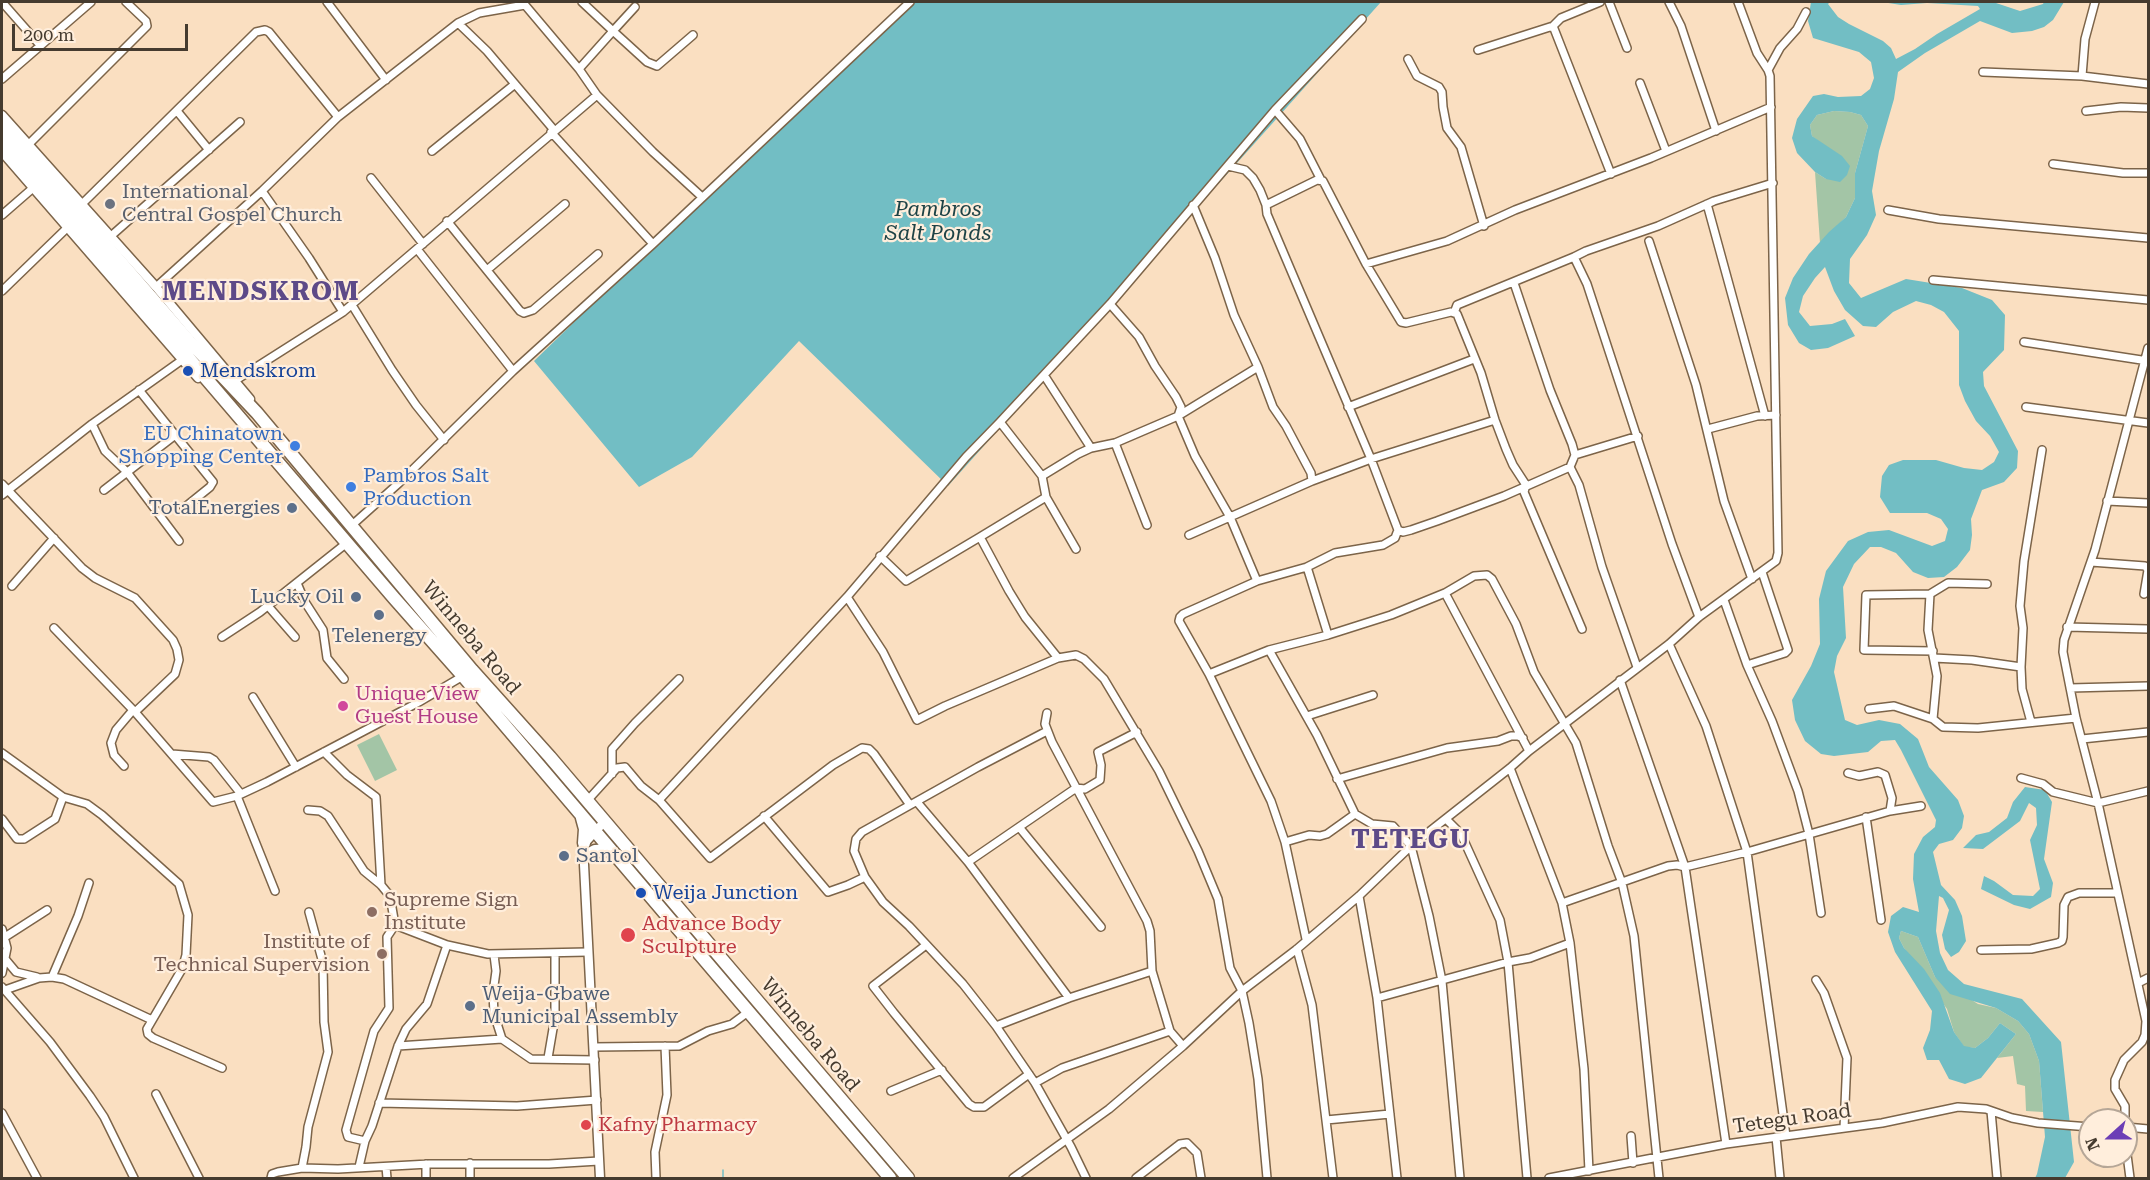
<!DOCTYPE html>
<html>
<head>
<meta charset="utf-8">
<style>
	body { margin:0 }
	#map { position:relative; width:2150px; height:1180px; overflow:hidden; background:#fadfc1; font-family:"Roboto Serif",serif }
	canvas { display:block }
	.frame { position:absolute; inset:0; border:3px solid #453b2f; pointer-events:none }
	.north { position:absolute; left:2078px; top:1108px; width:60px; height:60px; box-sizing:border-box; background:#ffeedc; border:2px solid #b5a697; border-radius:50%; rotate:249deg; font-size:16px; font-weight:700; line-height:24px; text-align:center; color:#453b2f }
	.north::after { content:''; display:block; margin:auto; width:21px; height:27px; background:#6c3eb6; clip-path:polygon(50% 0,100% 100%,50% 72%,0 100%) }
	.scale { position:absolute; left:12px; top:24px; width:176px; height:27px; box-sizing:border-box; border:3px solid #453b2f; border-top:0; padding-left:8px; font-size:18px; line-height:21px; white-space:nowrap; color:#453b2f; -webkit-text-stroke:4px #ffeedc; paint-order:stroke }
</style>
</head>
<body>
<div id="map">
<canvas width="2150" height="1180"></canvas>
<div class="frame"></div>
<div class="north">N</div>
<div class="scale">200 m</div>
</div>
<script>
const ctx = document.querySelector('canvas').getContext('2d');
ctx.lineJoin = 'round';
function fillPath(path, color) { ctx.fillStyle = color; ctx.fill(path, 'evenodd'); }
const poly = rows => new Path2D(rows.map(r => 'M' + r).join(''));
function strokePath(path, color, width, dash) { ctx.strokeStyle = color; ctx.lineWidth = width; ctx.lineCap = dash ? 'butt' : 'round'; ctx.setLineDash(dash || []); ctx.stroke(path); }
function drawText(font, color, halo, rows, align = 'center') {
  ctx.font = font + ' "Roboto Serif",serif'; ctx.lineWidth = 4.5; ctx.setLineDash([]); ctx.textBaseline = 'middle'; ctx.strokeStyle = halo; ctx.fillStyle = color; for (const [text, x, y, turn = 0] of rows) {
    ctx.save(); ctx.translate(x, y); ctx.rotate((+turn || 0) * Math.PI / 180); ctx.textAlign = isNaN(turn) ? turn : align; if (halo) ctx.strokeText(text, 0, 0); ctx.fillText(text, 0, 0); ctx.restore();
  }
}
const green = poly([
	[1834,111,1850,112,1861,115,1868,126,1855,173,1855,198,1846,217,1820,243,1815,172,1826,179,1824,146,1812,136,1810,125,1817,115],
	[379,734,397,770,375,781,357,745],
	[1901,931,1918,937,1935,977,1978,1004,1996,1008,2018,1021,2029,1034,2039,1061,2043,1112,2026,1111,2025,1086,2017,1084,2013,1056,1997,1058,2016,1034,2000,1023,1988,1038,1975,1048,1964,1047,1954,1032,1947,1009,1904,948,1899,938]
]);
const water = poly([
	[904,2,1381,2,948,486,799,341,692,457,639,487,534,361],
	[1811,2,1830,2,1828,4,1838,17,1849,24,1883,41,1891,48,1896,59,1915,49,1937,34,1980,9,1978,6,1927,3,1901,5,1882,2,1993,2,2020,11,2043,4,2044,2,2064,2,2053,20,2044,27,2032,31,2012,33,1980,21,1925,53,1898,72,1894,99,1879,151,1872,191,1876,215,1867,235,1850,259,1849,283,1861,298,1906,279,1962,288,1992,300,2005,315,2004,350,1983,372,1984,386,2018,451,2017,468,2004,482,1982,490,1971,519,1972,535,1970,550,1957,567,1944,577,1928,578,1913,572,1896,553,1881,547,1870,547,1854,564,1843,587,1846,638,1837,656,1834,672,1845,720,1857,725,1879,720,1900,724,1918,739,1929,767,1958,800,1964,816,1962,828,1953,840,1939,844,1933,852,1941,885,1955,900,1962,916,1966,941,1959,952,1951,957,1945,949,1942,935,1949,910,1943,898,1939,896,1936,931,1940,953,1948,970,1964,984,2022,999,2061,1042,2074,1162,2065,1178,2035,1178,2037,1174,2045,1137,2039,1061,2029,1034,2018,1021,1996,1008,1950,994,1935,977,1918,937,1901,931,1899,938,1904,948,1924,969,1940,993,1954,1032,1964,1046,1975,1048,1988,1038,2000,1023,2016,1034,1981,1078,1965,1084,1949,1079,1939,1060,1927,1060,1923,1048,1930,1030,1932,1011,1895,952,1888,932,1891,916,1903,907,1919,912,1913,879,1914,854,1923,837,1935,827,1936,820,1901,750,1895,740,1881,741,1868,752,1834,756,1821,754,1805,741,1795,720,1792,700,1811,666,1820,644,1819,599,1826,571,1848,541,1868,532,1889,530,1932,546,1945,541,1948,529,1941,519,1927,513,1890,513,1880,497,1882,476,1889,465,1903,460,1936,460,1964,468,1982,470,1994,462,1999,452,1990,436,1976,421,1965,401,1959,385,1959,331,1944,312,1931,305,1916,301,1893,312,1876,327,1863,326,1845,310,1834,291,1825,267,1815,278,1803,296,1799,312,1810,326,1832,324,1845,319,1855,336,1828,348,1811,350,1799,343,1788,325,1785,298,1793,278,1809,254,1829,232,1846,217,1855,198,1855,173,1868,126,1861,115,1850,112,1834,111,1817,115,1810,125,1812,136,1842,156,1850,166,1847,175,1840,182,1826,179,1815,172,1797,153,1792,138,1797,119,1813,96,1824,94,1838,97,1861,96,1870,89,1874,78,1871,62,1859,52,1813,38,1808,21],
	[2025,787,2045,790,2052,802,2044,859,2053,883,2051,897,2030,909,2014,905,1981,889,1984,876,1994,881,2013,895,2033,896,2040,889,2030,840,2037,825,2036,808,2029,803,2020,821,1983,849,1963,848,1976,835,1989,832,2007,818,2013,802]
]);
const stream = poly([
	[723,1170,723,1178]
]);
const minor = poly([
	[2,2,39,44],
	[327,2,386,80],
	[582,2,613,31,635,7],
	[1609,2,1627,48],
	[1669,2,1681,26,1716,131],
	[2095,2,2085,39,2082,76,2148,84],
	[458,23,479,13,525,5,579,69],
	[1553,26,1611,174],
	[693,35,657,66,647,62,613,31,579,69,597,95,653,152,702,197],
	[1478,50,1553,26,1561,18,1600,2],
	[1408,59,1417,76,1439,87,1442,92,1443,107,1447,128,1461,147,1484,226],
	[1768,70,1780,48,1797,29,1806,12],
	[1983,72,2082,76],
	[2,79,91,2],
	[1640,83,1666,151],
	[1275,110,1300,139,1321,180],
	[177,111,209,150],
	[2086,111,2121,107,2148,108],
	[338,117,458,23,487,51,554,130],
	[551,132,653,244],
	[29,144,147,26,146,21,126,2],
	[432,151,515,84],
	[2053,164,2123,173,2148,173],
	[1228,166,1245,170,1253,178,1260,190,1266,205,1267,214,1371,459,1398,530,1395,538,1383,545,1335,553,1307,567,1328,635],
	[371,178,423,244],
	[262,191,309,258,343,312],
	[82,204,256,32,265,30,269,32,338,117,262,191,156,287],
	[1707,204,1765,416],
	[1193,205,1215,258,1234,315,1258,367,1273,407,1286,426,1311,473,1312,481],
	[1266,205,1317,180,1323,181,1366,264,1401,322,1406,323,1451,312,1457,314,1481,373,1495,420,1506,449,1513,465,1526,485,1524,492,1582,629],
	[1888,210,1939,219,2148,238],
	[2,215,33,188],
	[447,221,520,311,524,313,533,310,598,254],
	[111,236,240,122],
	[1649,241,1696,385,1724,501,1752,579],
	[417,249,513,371],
	[1574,257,1587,284,1672,544,1699,617],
	[1366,264,1447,241,1515,210,1651,158,1771,107],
	[487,270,565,204],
	[1933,280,2148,300],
	[2,291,68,227],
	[1110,304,1139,337,1155,366,1176,397,1181,407,1178,416,1195,456,1230,517,1257,581,1307,567],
	[352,305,392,370,416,405,444,440],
	[1454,313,1457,305,1574,257,1586,251,1658,226,1714,201,1773,183],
	[2024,342,2148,361],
	[1044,375,1091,448],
	[236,380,343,312,597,95],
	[139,390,213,482,210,487,184,508],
	[1348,407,1474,359],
	[2026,407,2148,423],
	[1000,422,1110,304,1275,110,1362,19],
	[92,424,105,451,127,472,179,541],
	[1708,429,1757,416,1776,415],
	[1115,443,1147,525],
	[1575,455,1638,436],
	[1570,467,1579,485,1602,567,1637,667],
	[1042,476,1078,454,1091,448,1115,443,1178,416,1258,367],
	[2,484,82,568,95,578,135,598,173,640,177,649,179,660,175,674,135,712],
	[104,490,174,436],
	[2,495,92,424,182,360],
	[2107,501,2148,503],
	[351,526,399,483,513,371,653,244,910,2],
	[1398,530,1403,532,1411,530,1437,521,1504,496,1570,467,1575,455,1572,444,1550,390,1514,283],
	[1189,535,1312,481,1371,459,1495,420],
	[980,537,1046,497],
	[880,556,906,581,980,537,1009,591,1025,617,1058,658,1076,655,1084,659,1104,679,1159,771,1198,851,1218,899,1230,968,1242,991,1249,1023,1258,1079,1267,1178],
	[2091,562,2145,566,2148,570,2144,594],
	[1257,581,1183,614,1180,617,1179,621,1209,674,1271,801,1285,842,1306,939],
	[297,583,305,602,323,630,327,658,344,679],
	[12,586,54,538],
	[1445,593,1529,751],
	[1930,594,1928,630,1937,676,1933,719],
	[847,597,883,652,917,720,945,706,1058,658],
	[1724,600,1747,665,1772,721,1798,791,1809,834,1821,913],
	[268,606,295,637],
	[2067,627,2148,629],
	[54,628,135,712,213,802,237,796,267,782,419,702,463,676],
	[222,637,260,612,348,542],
	[1669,644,1706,726,1747,852,1890,811,1892,798,1885,775,1878,772,1859,776,1848,773],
	[1269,650,1317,735,1355,814,1372,824,1393,826,1411,846,1429,916,1442,981,1460,1178],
	[1933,651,1864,650,1866,595,1930,594,1948,583,1987,584],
	[1934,658,1972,660,2021,667],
	[1747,665,1785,653,1788,650,1762,572],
	[1209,674,1269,650,1328,635,1391,615,1445,593,1474,576,1487,575,1492,579,1516,624,1534,672,1576,743,1608,846,1622,883,1634,936,1659,1178],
	[1620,680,1685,867,1726,1144],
	[2070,688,2148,686],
	[253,697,296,767],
	[1869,709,1894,706,1933,719,1943,727,1978,728,2076,718],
	[1047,713,1045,724,1052,742,1147,921,1150,931,1152,971,1170,1031,1183,1046],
	[1307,716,1373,695],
	[2031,722,2022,689,2021,667,2023,628,2020,606,2024,561,2042,450],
	[1047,731,978,767,862,832,856,839,854,851,865,877,883,902,909,926,963,984,996,1026,1035,1083,1071,1147,1086,1178],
	[2082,739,2148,732],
	[324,752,347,775,376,797,381,885],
	[2,753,63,797,87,804,102,815,179,884,188,915,186,955,182,969,147,1029,148,1034,153,1038,222,1068],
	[172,754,209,757,214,760,241,794],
	[124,766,114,755,111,743,116,730,133,710],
	[1510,768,1562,903,1570,943,1584,1069,1589,1171],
	[612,774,612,749,635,723,679,679],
	[2021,778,2043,784,2053,792,2098,803,2148,791],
	[1337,779,1447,748,1498,741,1511,736,1518,736,1523,738],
	[237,796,275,891],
	[659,800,847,597,966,457,1000,422,1042,476,1046,497,1076,549],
	[587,801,617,768,625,767,641,786,659,800,710,858,833,765,862,748,869,749,874,754,910,805],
	[917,802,968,862,1069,998],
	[308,810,320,811,328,816,364,871,381,885,390,896,395,925,447,945,488,954,588,952],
	[1890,811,1921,806],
	[764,816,828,892,848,885,865,877],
	[1866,817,1881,920],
	[2,819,17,839,24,839,55,819,63,797],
	[1446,819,1461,834,1500,920,1508,962,1527,1178],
	[1019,827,1101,927],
	[1285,842,1309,835,1320,836,1327,834,1355,814],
	[968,862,1076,788,1085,789,1100,780,1101,765,1098,752,1137,732],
	[1359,896,1377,998,1397,1178],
	[1562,903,1668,866,1677,865,1685,867,1747,852,1786,1136],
	[2,929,7,948,2,973],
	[5,937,47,910],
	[926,945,873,986,894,1013,969,1104,974,1107,984,1107,1029,1074],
	[1297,949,1312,1005,1333,1178],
	[1981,950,2031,949,2058,943,2062,941,2063,937,2064,905,2068,897,2079,893,2117,893],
	[494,955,496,971,493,993,494,1014,502,1039],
	[6,960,16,972,37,977],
	[52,977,78,916,89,883],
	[1816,980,1824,993,1847,1058,1844,1128],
	[2138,983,2148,978],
	[2,987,50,1042,90,1096,104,1117,134,1178],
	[5,990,39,978,52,977,64,979,152,1020],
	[1377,998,1508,962,1530,958,1570,943],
	[996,1026,1069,998,1152,971],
	[398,1046,502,1039,531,1059,595,1060],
	[594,1047,679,1046,708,1031,732,1024,748,1012],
	[548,1058,555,1017,555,953],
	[1035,1083,1062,1068,1170,1031],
	[891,1091,942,1070],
	[156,1094,199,1178],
	[379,1103,517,1106,597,1100],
	[1991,1111,1997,1178],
	[2,1113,37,1178],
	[1326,1120,1390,1114],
	[2125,1120,2125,1106,2115,1089,2115,1080,2124,1060,2142,1042,2145,1035,2146,1021,2098,803,2076,718,2063,652,2064,640,2095,550,2148,348],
	[2126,1127,2148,1129],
	[2128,1127,2126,1147,2130,1178],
	[1631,1136,1633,1163],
	[1776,1137,1780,1178],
	[365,1141,348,1137,346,1130,374,1031,389,1008,387,937,395,925],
	[470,1163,470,1178],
	[359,1167,365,1141,372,1126,398,1046,406,1029,427,1004,447,945],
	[386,1167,387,1178],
	[302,1168,306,1147,308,1127,328,1052,324,1022,323,963,309,912],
	[271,1178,272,1174,278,1172,302,1168,338,1169,429,1164,549,1164,599,1161],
	[426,1178,426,1164],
	[656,1178,655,1152,667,1095,665,1046],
	[1013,1178,1109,1109,1183,1046,1242,991,1297,949,1359,896,1411,846,1510,768,1529,751,1669,644,1699,617,1776,561,1778,553,1770,76,1768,70,1757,53,1738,2],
	[1136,1178,1180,1144,1187,1143,1197,1153,1201,1178],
	[1549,1178,1726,1144,1882,1123,1958,1107,1986,1109,2012,1118,2038,1123,2090,1127]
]);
const tertiary = poly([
	[2,115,156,287,250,399],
	[2,152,198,378],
	[600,1178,583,845,604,822]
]);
const trunk = poly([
	[2,125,189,341,257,413,472,670,550,757,908,1178],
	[2,140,394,598,463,676,890,1178],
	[582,818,585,829,584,843],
	[586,856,595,851,611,850]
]);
const markers = [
	[110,204,6,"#6b7280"],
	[188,371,6,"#1a4fb4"],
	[295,446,6,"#3f7fe0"],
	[351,487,6,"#3f7fe0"],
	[292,508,6,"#5c6f8a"],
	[356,597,6,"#5c6f8a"],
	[379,615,6,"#5c6f8a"],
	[343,706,6,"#d1479c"],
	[564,856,6,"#5c6f8a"],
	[641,893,6,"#1a4fb4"],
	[372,912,6,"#8d6e63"],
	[628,935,8,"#e0444e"],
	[382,954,6,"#8d6e63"],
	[470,1006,6,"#5c6f8a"],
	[586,1125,6,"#e0444e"]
];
const worshipNames = [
	["International",122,192],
	["Central Gospel Church",122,215]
];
const transitNames = [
	["Mendskrom",200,371],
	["Weija Junction",653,893]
];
const shopNames = [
	["EU Chinatown",283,434],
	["Shopping Center",283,457],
	["Pambros Salt",363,476,"left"],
	["Production",363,499,"left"]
];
const serviceNames = [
	["TotalEnergies",280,508],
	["Lucky Oil",344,597],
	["Telenergy",379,636,"center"],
	["Santol",576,856,"left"],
	["Weija-Gbawe",482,994,"left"],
	["Municipal Assembly",482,1017,"left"]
];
const streetNames = [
	["Winneba Road",471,638,50],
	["Winneba Road",810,1035,50],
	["Tetegu Road",1792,1119,-8]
];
const hotelNames = [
	["Unique View",355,694],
	["Guest House",355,717]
];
const educationNames = [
	["Supreme Sign",384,900],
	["Institute",384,923],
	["Institute of",370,942,"right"],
	["Technical Supervision",370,965,"right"]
];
const healthNames = [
	["Advance Body",642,924],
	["Sculpture",642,947],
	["Kafny Pharmacy",598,1125]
];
const waterNames = [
	["Pambros",938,210],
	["Salt Ponds",938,234]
];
const districtNames = [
	["MENDSKROM",261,292],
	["TETEGU",1411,840]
];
fillPath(green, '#a3c5a6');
fillPath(water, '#72bec4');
strokePath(stream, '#72bec4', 1.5);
strokePath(minor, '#7c6449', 10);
strokePath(tertiary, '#7c6449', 11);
strokePath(trunk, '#7c6449', 15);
strokePath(minor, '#fff', 7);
strokePath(tertiary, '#fff', 8);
strokePath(trunk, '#fff', 12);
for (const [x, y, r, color] of markers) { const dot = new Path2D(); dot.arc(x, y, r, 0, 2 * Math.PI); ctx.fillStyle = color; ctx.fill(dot); strokePath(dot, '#ffeedc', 2); }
drawText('20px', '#5b616d', '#ffeedc', worshipNames, 'left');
drawText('20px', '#164399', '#ffeedc', transitNames, 'left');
drawText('20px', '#366cbe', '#ffeedc', shopNames, 'right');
drawText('20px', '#4e5e75', '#ffeedc', serviceNames, 'right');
drawText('20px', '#453b2f', '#ffeedc', streetNames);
drawText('20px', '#b23c85', '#ffeedc', hotelNames, 'left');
drawText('20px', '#785e54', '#ffeedc', educationNames, 'left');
drawText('20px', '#be3a42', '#ffeedc', healthNames, 'left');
drawText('italic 21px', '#1e4346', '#ffeedc', waterNames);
ctx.letterSpacing = '1.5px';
drawText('bold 26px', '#5d4a88', '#ffeedc', districtNames);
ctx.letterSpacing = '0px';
</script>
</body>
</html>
